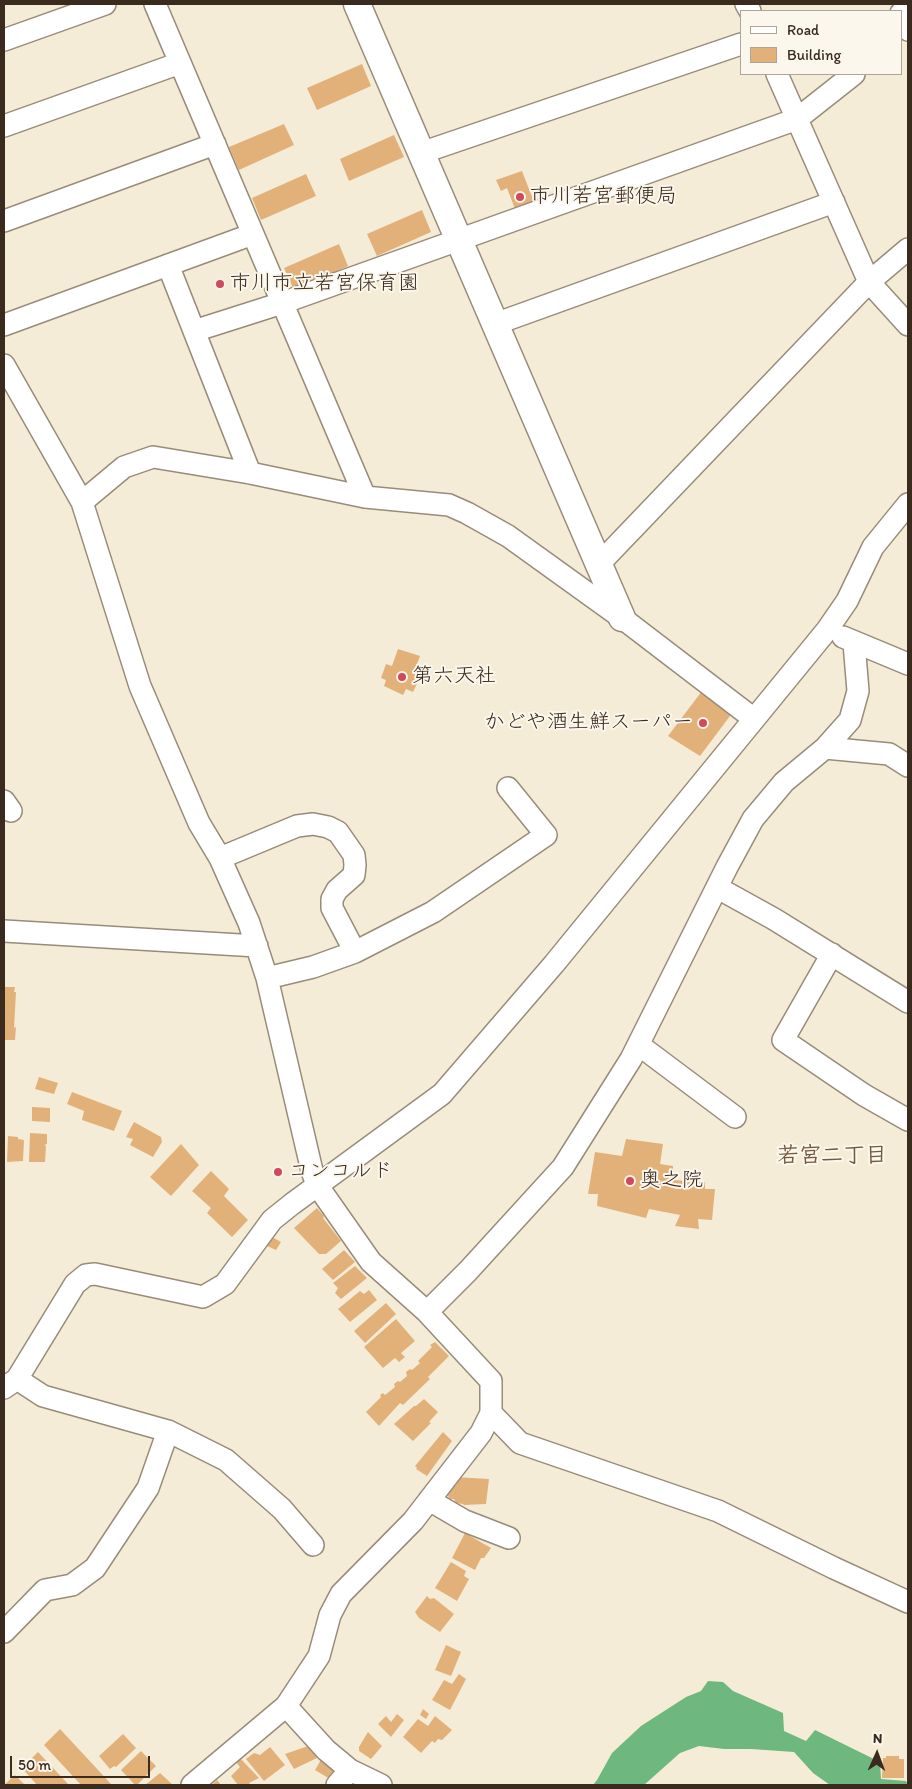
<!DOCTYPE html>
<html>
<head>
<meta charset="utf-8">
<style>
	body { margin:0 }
	#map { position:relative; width:912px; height:1789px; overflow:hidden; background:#f5ecd7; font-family:Itim,sans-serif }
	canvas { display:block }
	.frame { position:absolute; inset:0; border:5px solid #3b2a1e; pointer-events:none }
	.legend { position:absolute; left:740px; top:10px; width:162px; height:65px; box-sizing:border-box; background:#fbf7ec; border:1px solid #aea59a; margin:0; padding:6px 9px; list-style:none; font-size:15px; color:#3b2a1e }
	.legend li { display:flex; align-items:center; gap:10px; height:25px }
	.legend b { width:25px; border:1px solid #aea59a }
	.north { position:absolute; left:852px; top:1729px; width:50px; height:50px; -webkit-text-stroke:4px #fbf7ec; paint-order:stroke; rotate:2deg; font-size:14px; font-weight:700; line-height:20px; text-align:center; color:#3b2a1e }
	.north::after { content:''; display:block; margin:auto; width:18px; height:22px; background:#3b2a1e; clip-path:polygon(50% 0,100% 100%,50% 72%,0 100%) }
	.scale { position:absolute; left:10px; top:1756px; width:140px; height:22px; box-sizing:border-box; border:2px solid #3b2a1e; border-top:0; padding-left:6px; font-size:15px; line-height:18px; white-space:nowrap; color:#3b2a1e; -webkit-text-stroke:4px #fbf7ec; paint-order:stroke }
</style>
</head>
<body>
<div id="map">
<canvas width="912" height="1789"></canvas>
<div class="frame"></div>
<ul class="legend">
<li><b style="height:6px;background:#fff"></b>Road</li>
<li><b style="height:14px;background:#e2b179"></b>Building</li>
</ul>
<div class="north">N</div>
<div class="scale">50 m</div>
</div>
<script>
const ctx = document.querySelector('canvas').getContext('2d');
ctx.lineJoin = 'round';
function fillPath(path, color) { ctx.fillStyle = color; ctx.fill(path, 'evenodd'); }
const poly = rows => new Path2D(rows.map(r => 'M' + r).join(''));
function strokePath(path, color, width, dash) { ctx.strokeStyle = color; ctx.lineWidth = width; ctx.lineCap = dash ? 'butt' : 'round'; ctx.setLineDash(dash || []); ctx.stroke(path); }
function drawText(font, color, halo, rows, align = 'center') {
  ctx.font = font + ' Itim,"Klee One",sans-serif'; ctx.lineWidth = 4; ctx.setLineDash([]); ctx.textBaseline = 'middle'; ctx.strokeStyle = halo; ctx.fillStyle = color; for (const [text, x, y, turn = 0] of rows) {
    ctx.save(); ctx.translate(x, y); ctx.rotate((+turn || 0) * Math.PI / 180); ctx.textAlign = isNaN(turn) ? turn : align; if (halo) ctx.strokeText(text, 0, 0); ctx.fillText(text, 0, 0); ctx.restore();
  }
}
const forest = poly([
	[708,1681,723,1682,733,1691,783,1713,784,1731,806,1741,815,1730,880,1762,881,1779,906,1781,908,1785,830,1785,813,1773,794,1752,751,1749,724,1749,699,1746,680,1753,644,1785,593,1785,597,1780,612,1753,641,1726,686,1697,701,1691]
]);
const building = poly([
	[362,64,371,86,317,110,307,88],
	[284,124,294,145,239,170,229,147],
	[394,135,404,157,349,181,340,159],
	[522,171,534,202,515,209,507,188,501,191,496,180],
	[306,174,316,196,261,220,252,198],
	[422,210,431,232,377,256,367,234],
	[339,244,348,266,294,290,284,268],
	[398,649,420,656,414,672,421,675,413,692,406,689,403,695,384,686,386,680,381,678,386,664,392,666],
	[702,691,733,712,700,756,668,736],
	[4,987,15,987,14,992,16,992,14,1028,16,1027,15,1040,4,1040],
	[39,1077,58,1083,54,1094,35,1089],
	[72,1092,122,1111,114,1131,82,1120,84,1111,67,1104],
	[32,1107,50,1108,50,1122,32,1121],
	[134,1122,161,1137,162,1142,153,1157,130,1145,133,1139,126,1137],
	[30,1133,47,1134,47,1144,44,1145,46,1146,45,1162,29,1162],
	[8,1136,18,1137,18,1139,24,1140,23,1161,7,1162],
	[626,1139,663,1144,660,1164,673,1166,673,1180,705,1182,705,1189,715,1189,712,1220,698,1219,699,1229,675,1226,680,1215,649,1209,646,1218,597,1206,598,1194,588,1194,595,1152,622,1156],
	[181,1144,199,1165,171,1196,150,1177],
	[211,1171,229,1189,224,1196,248,1220,232,1237,207,1213,211,1208,192,1191],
	[317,1208,324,1216,323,1218,341,1241,326,1254,319,1254,294,1228],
	[272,1237,281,1242,276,1250,267,1246],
	[344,1250,355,1262,333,1280,322,1269],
	[355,1266,367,1278,341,1299,335,1293,338,1288,333,1283],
	[369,1290,377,1300,350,1322,338,1309,360,1291,364,1294],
	[386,1303,396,1314,365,1343,354,1331],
	[396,1319,415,1341,401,1353,405,1357,399,1362,395,1358,383,1368,364,1347],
	[435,1342,449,1356,428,1377,430,1379,403,1405,400,1403,379,1426,366,1412,381,1397,380,1395,383,1393,385,1395,395,1387,394,1384,398,1381,400,1382,407,1376,406,1372,410,1369,412,1370,420,1363,418,1361,432,1347,430,1345],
	[424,1399,438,1412,429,1422,431,1423,413,1441,394,1424,414,1406,416,1406],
	[443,1432,452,1441,427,1476,416,1469,417,1468,415,1466],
	[454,1477,489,1479,486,1504,464,1505,463,1504,456,1503,454,1499,450,1499,448,1496,448,1485],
	[465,1533,491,1548,484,1558,481,1558,475,1570,452,1558],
	[451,1562,466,1571,464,1576,469,1579,457,1601,435,1588],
	[427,1596,430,1599,434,1598,454,1614,440,1632,419,1618,415,1612],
	[446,1645,461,1652,451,1676,435,1670],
	[459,1674,466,1679,450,1710,432,1700,444,1680,452,1684],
	[423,1709,429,1714,426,1719,420,1715],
	[397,1714,404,1720,391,1737,378,1724,386,1716,391,1722],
	[435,1716,452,1730,442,1740,438,1739,435,1743,432,1741,421,1753,403,1737,418,1719,428,1726],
	[60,1729,112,1785,81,1785,44,1745],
	[368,1732,382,1746,371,1759,359,1751,359,1747],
	[123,1734,136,1748,116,1767,114,1766,110,1769,99,1756],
	[311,1745,317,1758,294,1769,285,1754],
	[270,1747,285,1765,264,1781,246,1759,254,1753,260,1755],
	[141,1751,156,1766,137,1785,135,1785,121,1770],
	[38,1752,69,1785,37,1785,22,1768],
	[886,1756,899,1756,899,1759,904,1759,904,1778,882,1778,883,1758,886,1758],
	[240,1758,259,1778,249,1783,251,1785,238,1785,231,1776,240,1767,236,1762],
	[322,1758,337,1767,330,1779,315,1770],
	[160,1773,173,1785,145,1785],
	[15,1775,25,1785,4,1785],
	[217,1780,221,1785,212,1785]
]);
const minor = poly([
	[155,4,365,497],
	[746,4,750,11],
	[901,13,908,30],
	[4,40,105,4],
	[777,74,869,282,908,325],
	[4,126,180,63],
	[421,153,741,44],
	[4,221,215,144],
	[168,265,250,473],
	[495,324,834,202],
	[4,325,253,234],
	[194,331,282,303,797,119,854,74],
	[4,365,82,502,140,686,199,823,220,858,249,923,267,978,312,1171,317,1185,371,1262,427,1312,491,1381,491,1413,481,1433,413,1521,341,1594,330,1615,319,1656,286,1706,192,1785],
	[82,502,124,467,153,457,250,473,365,497,449,505,467,513,508,536,622,618,754,719],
	[599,564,869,282,908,249],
	[843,637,908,664],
	[825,748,889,754,908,766],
	[4,801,11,811],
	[220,858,297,826,313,824,328,827,338,832,354,855,355,865,354,875,337,890,332,899,332,908,355,952],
	[718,888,774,919,908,1002],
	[4,931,257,946],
	[832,954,783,1040,864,1095,908,1120],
	[267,978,313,967,355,952,433,912,546,835,508,788],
	[639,1045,735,1117],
	[427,1312,468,1271,563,1167,631,1059,727,867,753,819,784,782,825,748,850,720,858,691,854,643],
	[17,1379,43,1396,168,1431,226,1460,282,1509,313,1545],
	[4,1388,17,1379,75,1284,86,1275,95,1274,203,1297,225,1284,272,1220,292,1204,442,1094,554,964,827,630,847,601,873,547,908,504],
	[491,1413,520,1443,718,1511,834,1568,908,1602],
	[429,1500,465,1521,509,1538],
	[4,1632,45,1590,72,1585,95,1568,148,1488,168,1431],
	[286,1706,326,1750,350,1770,381,1785],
	[337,1785,350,1770]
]);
const tertiary = poly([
	[357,4,622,618]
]);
const markers = [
	[520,197,5,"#d1495b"],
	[220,284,5,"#d1495b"],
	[402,677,5,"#d1495b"],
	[703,723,5,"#d1495b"],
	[278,1172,5,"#d1495b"],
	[630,1181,5,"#d1495b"]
];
const poiNames = [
	["市川若宮郵便局",530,197],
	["市川市立若宮保育園",230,284],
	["第六天社",412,677],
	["かどや酒生鮮スーパー",693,723,"right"],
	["コンコルド",288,1172],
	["奥之院",640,1181]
];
const neighbourhoodNames = [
	["若宮二丁目",832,1156]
];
fillPath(forest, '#6eb87f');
fillPath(building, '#e2b179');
strokePath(minor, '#988b7a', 24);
strokePath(tertiary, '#988b7a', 29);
strokePath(minor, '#fff', 21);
strokePath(tertiary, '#fff', 26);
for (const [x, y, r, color] of markers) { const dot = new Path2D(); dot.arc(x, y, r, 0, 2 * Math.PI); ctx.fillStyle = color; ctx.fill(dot); strokePath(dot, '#fbf7ec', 2); }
drawText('21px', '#3b2a1e', '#fbf7ec', poiNames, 'left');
drawText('bold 22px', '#75593e', '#fbf7ec', neighbourhoodNames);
</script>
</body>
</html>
